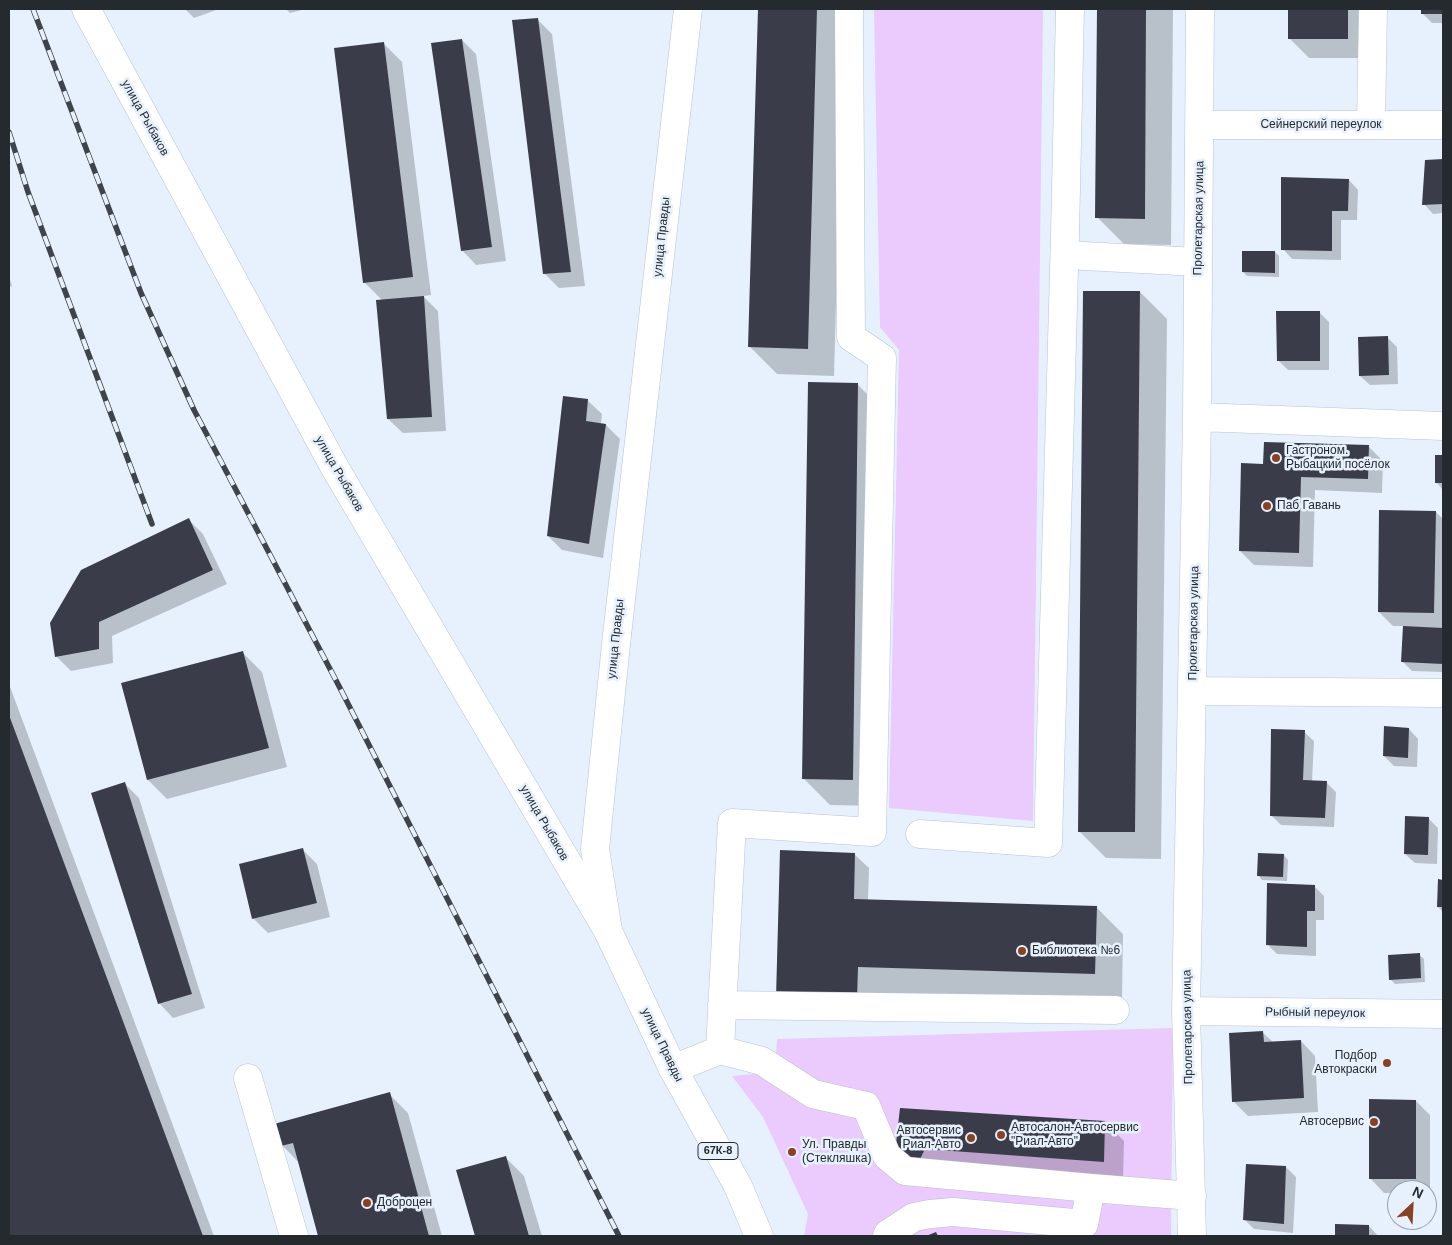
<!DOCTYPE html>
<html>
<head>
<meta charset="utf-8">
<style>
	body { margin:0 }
	#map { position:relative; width:1452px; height:1245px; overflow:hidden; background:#e7f1fd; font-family:Helvetica,sans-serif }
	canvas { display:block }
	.frame { position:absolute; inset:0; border:10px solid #252a2f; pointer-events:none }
	.north { position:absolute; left:1387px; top:1180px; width:50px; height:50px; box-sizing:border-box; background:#e7f1fd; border:1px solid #99a1ab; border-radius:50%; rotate:25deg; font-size:14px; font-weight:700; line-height:20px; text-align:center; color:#252a2f }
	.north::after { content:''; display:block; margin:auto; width:18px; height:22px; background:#884121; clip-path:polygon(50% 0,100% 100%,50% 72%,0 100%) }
</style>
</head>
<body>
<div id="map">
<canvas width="1452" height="1245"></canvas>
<div class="frame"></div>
<div class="north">N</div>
</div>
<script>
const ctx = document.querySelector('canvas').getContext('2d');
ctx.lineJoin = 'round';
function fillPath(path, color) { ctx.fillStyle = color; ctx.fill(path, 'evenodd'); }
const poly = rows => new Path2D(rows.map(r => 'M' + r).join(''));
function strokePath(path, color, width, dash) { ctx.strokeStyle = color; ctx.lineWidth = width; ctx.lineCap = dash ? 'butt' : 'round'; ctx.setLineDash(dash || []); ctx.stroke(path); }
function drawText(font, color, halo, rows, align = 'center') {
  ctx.font = font + ' Helvetica,sans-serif'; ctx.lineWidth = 5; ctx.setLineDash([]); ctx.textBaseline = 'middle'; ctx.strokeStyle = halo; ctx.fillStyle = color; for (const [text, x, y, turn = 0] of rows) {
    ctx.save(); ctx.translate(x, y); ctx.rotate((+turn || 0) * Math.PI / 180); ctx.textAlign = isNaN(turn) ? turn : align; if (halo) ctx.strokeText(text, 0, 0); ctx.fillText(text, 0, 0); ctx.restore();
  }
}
const green = poly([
	[874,9,1043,9,1033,821,889,808,899,350,880,327],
	[1173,1028,1171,1236,804,1236,808,1214,763,1117,732,1076,775,1072,777,1039]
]);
const shadow = poly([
	[185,9,219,9,194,18],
	[286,9,306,9,290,13],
	[759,9,844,9,834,376,777,374,750,347],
	[1098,9,1173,9,1171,245,1124,244,1097,217],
	[1289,9,1366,9,1367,58,1309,58,1290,39],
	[1422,9,1443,9,1443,23,1432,23,1422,13],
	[538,20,552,34,585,286,559,288,544,273],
	[462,40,476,54,506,261,476,265,462,250],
	[383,43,402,62,431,295,423,296,438,311,446,431,403,433,388,419,382,300,364,282],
	[1443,161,1443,213,1433,214,1424,204,1426,162],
	[1349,180,1358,190,1357,220,1341,220,1341,260,1292,259,1283,249],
	[1275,252,1279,256,1279,277,1247,276,1243,272],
	[9,276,12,286,9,287],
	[1140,292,1167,319,1161,859,1106,858,1079,831],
	[1319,312,1329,322,1329,370,1288,370,1278,360],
	[1387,337,1397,347,1398,384,1370,385,1360,376],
	[857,384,884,411,879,806,830,805,803,778],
	[587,400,602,414,601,424,606,425,620,439,603,558,562,550,548,536],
	[1369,447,1383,461,1382,493,1315,490,1313,567,1254,565,1240,551,1264,465],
	[1437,456,1443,456,1443,490,1436,482],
	[1436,512,1443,519,1443,672,1412,671,1403,662,1405,626,1393,626,1379,612],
	[189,520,203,534,227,584,112,636,113,663,71,671,56,656],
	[243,653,262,672,287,767,167,799,148,780],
	[9,684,214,1236,9,1236],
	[1409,729,1418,739,1417,767,1394,766,1384,756],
	[1304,732,1314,741,1312,782,1326,782,1336,792,1334,827,1281,825,1271,815],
	[124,783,139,798,205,1008,173,1018,159,1003],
	[1428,818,1438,828,1437,864,1415,863,1405,854],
	[303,850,317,864,330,917,268,933,253,918],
	[854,854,869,868,868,900,1096,907,1123,934,1122,1000,872,993,871,1014,777,997],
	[1284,855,1288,860,1287,881,1262,880,1258,875],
	[1439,881,1443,881,1443,912,1438,907],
	[1314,886,1324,896,1324,920,1316,920,1316,956,1277,954,1267,944],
	[1419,955,1424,959,1425,982,1395,984,1390,979],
	[1263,1033,1273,1042,1301,1041,1315,1056,1318,1112,1248,1116,1233,1101],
	[389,1094,408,1113,442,1236,319,1236,300,1164,282,1145],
	[1416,1101,1430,1115,1430,1193,1427,1193,1427,1190,1397,1190,1397,1193,1384,1193,1370,1178],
	[1105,1122,1124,1141,1123,1180,928,1180,896,1152],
	[505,1157,524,1176,542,1236,476,1236,458,1171],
	[1286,1167,1296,1177,1293,1233,1254,1229,1244,1219],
	[1336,1225,1369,1226,1378,1236,1336,1236]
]);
const building = poly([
	[758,9,817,9,808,349,748,347],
	[1097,9,1146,9,1145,219,1095,218],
	[1288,9,1348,9,1348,39,1288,39],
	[1421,9,1443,9,1443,14,1421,14],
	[538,18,571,272,543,274,512,20],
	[462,39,492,247,461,251,431,43],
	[384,42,413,277,363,283,334,48],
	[1443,159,1443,204,1422,205,1425,160],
	[1281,177,1349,179,1348,211,1332,211,1332,251,1281,250],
	[1242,251,1275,251,1275,273,1242,272],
	[1083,291,1140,291,1135,832,1078,832],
	[424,296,432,417,387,419,376,300],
	[1276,311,1320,311,1320,361,1277,361],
	[1388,336,1389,375,1359,376,1358,337],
	[808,382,858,383,853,780,802,779],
	[563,396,588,399,586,421,606,424,589,544,547,536],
	[1264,442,1369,445,1368,479,1301,477,1299,553,1239,551,1241,463,1263,464],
	[1435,455,1443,455,1443,483,1435,483],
	[1379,510,1436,511,1434,613,1378,612],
	[189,518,213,570,99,622,99,649,55,657,50,623,81,570],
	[1403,626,1443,628,1443,664,1401,662],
	[243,651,269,748,147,780,121,683],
	[9,715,203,1236,9,1236],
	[1384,726,1409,728,1408,758,1383,756],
	[1271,729,1305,730,1303,780,1327,781,1325,818,1270,816],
	[125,782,192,994,158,1004,91,793],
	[1405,816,1429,817,1428,855,1404,854],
	[303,848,317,903,252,919,239,864],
	[780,850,855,853,854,899,1097,906,1095,974,858,967,857,1000,776,998],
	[1258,853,1284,854,1283,877,1257,876],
	[1438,879,1443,880,1443,907,1437,907],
	[1267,883,1315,885,1315,911,1307,911,1307,947,1266,945],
	[1420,953,1421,978,1389,980,1388,955],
	[1263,1031,1264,1042,1301,1040,1304,1098,1232,1102,1229,1033],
	[390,1092,429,1236,318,1236,293,1143,281,1146,274,1124],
	[1369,1099,1416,1100,1416,1179,1369,1179],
	[900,1108,1105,1121,1104,1162,925,1149,919,1161,895,1152],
	[506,1156,529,1236,475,1236,456,1170],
	[1246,1164,1286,1166,1284,1224,1243,1220],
	[1335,1224,1369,1225,1369,1236,1335,1236],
	[936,1232,938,1236,926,1236]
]);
const minor = poly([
	[86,9,335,468,608,931],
	[1200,125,1443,125],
	[1371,125,1373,9],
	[1065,255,1198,262],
	[1197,417,1443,426],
	[1193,691,1443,693],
	[920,834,1048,843,1065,234,1070,9],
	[722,1005,1115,1010],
	[1186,1011,1443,1014],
	[720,1050,732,823,872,832,882,358,851,337,849,9],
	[673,1069,720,1050,762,1061,813,1094,866,1106,887,1156,905,1171,1091,1188],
	[248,1078,294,1236],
	[887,1236,888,1234,914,1217,930,1214,953,1212,1084,1224,1091,1188,1192,1196],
	[1192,1236,1186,1011,1197,417,1200,9]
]);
const major = poly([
	[688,9,616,644,595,849,608,931,673,1069,738,1186,759,1236]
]);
const rail = poly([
	[33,9,141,293,194,410,340,688,619,1236],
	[9,132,28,192,152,524]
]);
const markers = [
	[1276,458,5,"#884121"],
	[1267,506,5,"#884121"],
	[1022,951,5,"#884121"],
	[1387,1063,5,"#884121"],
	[1374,1122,5,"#884121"],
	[1001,1135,5,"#884121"],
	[971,1138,5,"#884121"],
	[792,1152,5,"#884121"],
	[367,1203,5,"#884121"]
];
const shields = [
	[718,1151,40]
];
const shieldNames = [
	["67К-8",718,1151]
];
const streetNames = [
	["улица Рыбаков",145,118,61],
	["Сейнерский переулок",1321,125],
	["Пролетарская улица",1199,218,-89],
	["улица Правды",662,237,-84],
	["улица Рыбаков",339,474,60],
	["Пролетарская улица",1194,623,-89],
	["улица Правды",616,639,-84],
	["улица Рыбаков",544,823,60],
	["Рыбный переулок",1315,1013,1],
	["Пролетарская улица",1188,1027,-91],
	["улица Правды",662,1045,64]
];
const poiNames = [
	["Гастроном.",1286,451],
	["Рыбацкий посёлок",1286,465],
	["Паб Гавань",1277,506],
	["Библиотека №6",1032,951],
	["Подбор",1377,1056,"right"],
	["Автокраски",1377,1070,"right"],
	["Автосервис",1364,1122,"right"],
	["Автосалон-Автосервис",1011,1128],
	["\"Риал-Авто\"",1011,1142],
	["Автосервис",961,1131,"right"],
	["Риал-Авто",961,1145,"right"],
	["Ул. Правды",802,1145],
	["(Стекляшка)",802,1159],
	["Доброцен",377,1203]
];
fillPath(green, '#ebcafd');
fillPath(shadow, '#0003');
fillPath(building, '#3b3c49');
strokePath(minor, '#b7c3d1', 29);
strokePath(major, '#b7c3d1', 29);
strokePath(minor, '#fff', 28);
strokePath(major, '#fff', 28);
strokePath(rail, '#3e444a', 5.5);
strokePath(rail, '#e7f1fd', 4, [11]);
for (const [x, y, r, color] of markers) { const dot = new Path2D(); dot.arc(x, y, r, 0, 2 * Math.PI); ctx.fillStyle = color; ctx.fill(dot); strokePath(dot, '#e7f1fd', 2); }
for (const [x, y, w] of shields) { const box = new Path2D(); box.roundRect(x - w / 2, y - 8.5, w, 17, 4); ctx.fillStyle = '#e7f1fd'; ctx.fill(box); strokePath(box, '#252a2f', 1); }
drawText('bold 11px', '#252a2f', null, shieldNames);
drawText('12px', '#252a2f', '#e7f1fd', streetNames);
drawText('12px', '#252a2f', '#e7f1fd', poiNames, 'left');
</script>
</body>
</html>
